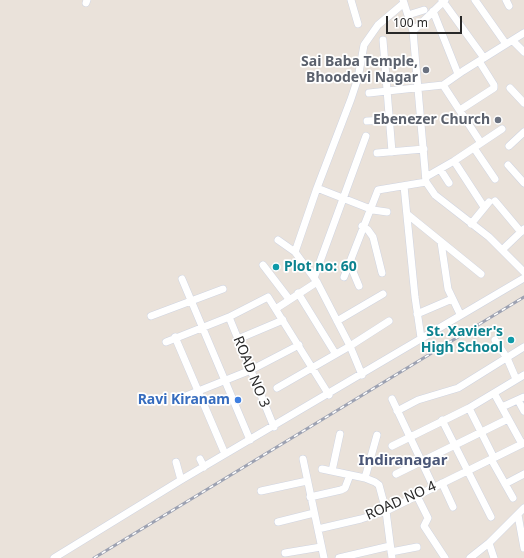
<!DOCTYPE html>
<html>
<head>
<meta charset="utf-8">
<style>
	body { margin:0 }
	#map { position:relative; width:524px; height:558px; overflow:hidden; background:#eae2da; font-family:"Noto Sans",sans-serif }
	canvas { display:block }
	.scale { position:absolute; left:386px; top:16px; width:76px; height:18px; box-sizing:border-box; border:2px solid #282828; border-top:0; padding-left:5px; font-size:12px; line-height:14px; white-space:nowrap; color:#282828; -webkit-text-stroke:3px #fff; paint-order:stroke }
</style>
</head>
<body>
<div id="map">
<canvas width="524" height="558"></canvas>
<div class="scale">100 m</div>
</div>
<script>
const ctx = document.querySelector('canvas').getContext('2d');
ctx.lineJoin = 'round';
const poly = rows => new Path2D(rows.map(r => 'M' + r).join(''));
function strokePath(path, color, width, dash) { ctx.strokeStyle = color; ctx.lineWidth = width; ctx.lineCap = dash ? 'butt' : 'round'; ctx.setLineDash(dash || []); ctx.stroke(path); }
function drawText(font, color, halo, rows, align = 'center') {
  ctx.font = font + ' "Noto Sans",sans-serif'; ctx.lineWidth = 3.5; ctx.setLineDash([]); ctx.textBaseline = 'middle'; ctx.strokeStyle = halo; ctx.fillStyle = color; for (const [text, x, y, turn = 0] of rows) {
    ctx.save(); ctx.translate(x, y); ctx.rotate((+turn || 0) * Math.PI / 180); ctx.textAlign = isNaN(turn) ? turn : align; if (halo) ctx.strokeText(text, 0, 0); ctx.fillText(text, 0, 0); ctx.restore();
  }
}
const minor = poly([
	[351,0,358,24],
	[403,0,413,31,426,182,435,195,489,237,524,272],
	[442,0,484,58],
	[475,0,506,44],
	[506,0,509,6],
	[86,3,87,0],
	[433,11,458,74],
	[408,15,424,10],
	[413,31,445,0],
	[383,40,392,152],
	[513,41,524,52],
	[443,85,481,143],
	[510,88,524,103],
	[369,93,443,85,463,71,524,33],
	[460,110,494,88,494,85,479,61],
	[367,121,389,120],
	[509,146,524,132],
	[474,148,495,179],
	[377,153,424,149],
	[454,161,484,207],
	[508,165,524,183],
	[440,169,449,183],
	[426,177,454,161,502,129],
	[404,186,415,297,421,338],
	[317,188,373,210,387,212],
	[495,201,521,232],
	[407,214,481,274],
	[471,224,489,202],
	[362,226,368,230,373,237,382,273],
	[278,240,295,252,317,282,350,346,362,375],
	[441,242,448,289,460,314],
	[502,250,524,229],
	[295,252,317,188,351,99,358,78,364,45,378,25,404,3],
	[349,262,359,286],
	[263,265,289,299],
	[344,277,378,190,426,182],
	[314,278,366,136],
	[182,279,250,440],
	[298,293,335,353],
	[277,308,317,282],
	[417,314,452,299],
	[151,316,223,289],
	[229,317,274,427],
	[337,321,383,294],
	[175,337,225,454],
	[238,339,283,320],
	[495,340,507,358,516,379],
	[166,342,229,317,268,297,329,395],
	[277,388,350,346,389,321],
	[494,393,522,444],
	[186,396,251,370,299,345],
	[392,399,434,488],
	[518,400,524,411],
	[502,407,524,397],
	[469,408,494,458],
	[397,411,418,400,458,388,524,347],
	[442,420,491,517],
	[392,446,469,408,524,375],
	[200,459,204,467],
	[303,459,324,558],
	[491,459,513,498],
	[176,462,181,480],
	[322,469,365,478,375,482,379,485,386,511,392,558],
	[332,471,340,434],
	[396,474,508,419],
	[365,478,377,435],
	[442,483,453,507],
	[505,484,524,474],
	[261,491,307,481],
	[417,496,428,518,424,526,445,558],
	[310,497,341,490,345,488,350,475],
	[518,515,524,548],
	[278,522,314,513],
	[318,529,361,519,386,511,524,443],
	[489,543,494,558],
	[391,552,417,547],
	[285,553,321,547],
	[54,558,181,480,524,278],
	[339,558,390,546],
	[470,558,489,543,524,508]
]);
const rail = poly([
	[94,558,524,297]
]);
const markers = [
	[426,70,4,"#6b7280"],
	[498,120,4,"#6b7280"],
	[276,267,4,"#0f9aa8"],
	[511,340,4,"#0f9aa8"],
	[238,400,4,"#3f7fe0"]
];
const worshipNames = [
	["Sai Baba Temple,",418,62],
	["Bhoodevi Nagar",418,78],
	["Ebenezer Church",490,120]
];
const cultureNames = [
	["Plot no: 60",284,267],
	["St. Xavier's",503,332,"right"],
	["High School",503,348,"right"]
];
const streetNames = [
	["ROAD NO 3",251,372,68],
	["ROAD NO 4",401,501,-24]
];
const shopNames = [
	["Ravi Kiranam",230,400]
];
const neighbourhoodNames = [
	["Indiranagar",403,461]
];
strokePath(minor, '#cfd4e1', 8);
strokePath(minor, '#fff', 7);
strokePath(rail, '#9da2b2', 3);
strokePath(rail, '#fff', 1.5, [4.5]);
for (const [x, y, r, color] of markers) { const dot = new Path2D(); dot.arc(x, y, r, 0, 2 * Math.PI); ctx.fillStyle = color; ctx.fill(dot); strokePath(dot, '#fff', 1.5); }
drawText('bold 14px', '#5b616d', '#fff', worshipNames, 'right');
drawText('bold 14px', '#0d838f', '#fff', cultureNames, 'left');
drawText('14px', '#282828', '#fff', streetNames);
drawText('bold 14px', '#366cbe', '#fff', shopNames, 'right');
drawText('bold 15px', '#4a5677', '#fff', neighbourhoodNames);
</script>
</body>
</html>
